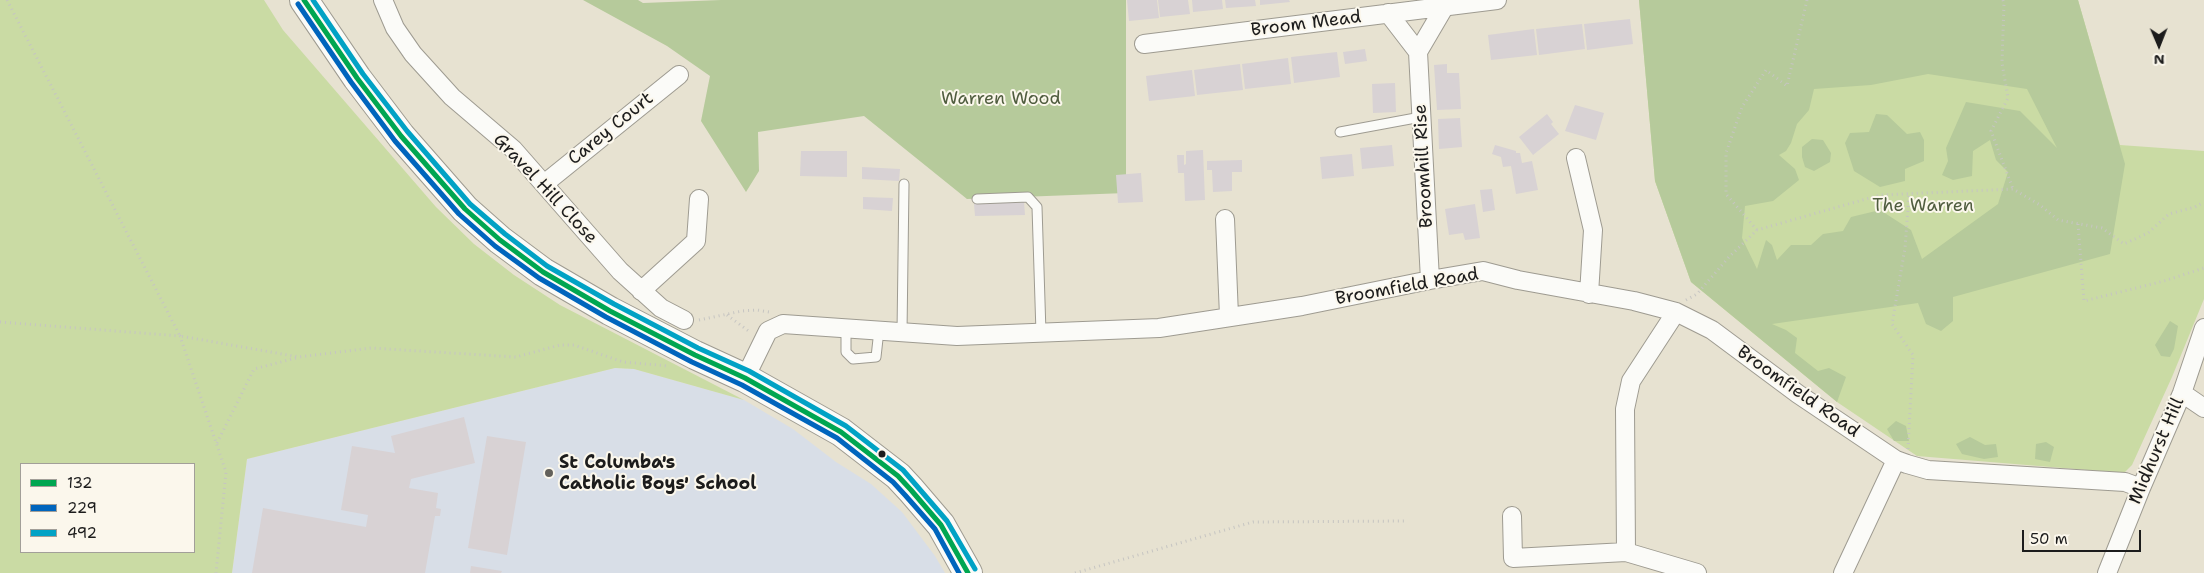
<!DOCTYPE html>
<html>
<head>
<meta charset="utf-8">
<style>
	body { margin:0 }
	#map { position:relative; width:2204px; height:573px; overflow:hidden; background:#e7e2d1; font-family:"Shantell Sans",sans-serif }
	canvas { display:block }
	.legend { position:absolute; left:20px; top:463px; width:175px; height:90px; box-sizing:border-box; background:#fbf7ec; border:1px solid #a29f99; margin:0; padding:6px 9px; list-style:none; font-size:15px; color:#1c1c1c }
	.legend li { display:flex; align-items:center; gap:10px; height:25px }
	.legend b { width:25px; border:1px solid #a29f99 }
	.north { position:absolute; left:2134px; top:20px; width:50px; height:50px; -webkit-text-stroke:4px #fbf7ec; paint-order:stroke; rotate:179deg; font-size:14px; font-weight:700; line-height:20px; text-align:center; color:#1c1c1c }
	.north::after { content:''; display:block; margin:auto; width:18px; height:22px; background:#1c1c1c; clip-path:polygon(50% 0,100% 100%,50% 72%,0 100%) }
	.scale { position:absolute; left:2022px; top:530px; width:119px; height:22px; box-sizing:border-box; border:2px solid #1c1c1c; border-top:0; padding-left:6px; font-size:15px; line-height:18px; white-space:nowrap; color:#1c1c1c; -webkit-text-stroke:4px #fbf7ec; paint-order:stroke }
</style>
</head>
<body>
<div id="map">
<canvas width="2204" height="573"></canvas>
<ul class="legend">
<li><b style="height:6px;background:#00a651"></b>132</li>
<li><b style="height:6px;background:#0065bd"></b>229</li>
<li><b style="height:6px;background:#01a2c5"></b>492</li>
</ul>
<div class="north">N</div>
<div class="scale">50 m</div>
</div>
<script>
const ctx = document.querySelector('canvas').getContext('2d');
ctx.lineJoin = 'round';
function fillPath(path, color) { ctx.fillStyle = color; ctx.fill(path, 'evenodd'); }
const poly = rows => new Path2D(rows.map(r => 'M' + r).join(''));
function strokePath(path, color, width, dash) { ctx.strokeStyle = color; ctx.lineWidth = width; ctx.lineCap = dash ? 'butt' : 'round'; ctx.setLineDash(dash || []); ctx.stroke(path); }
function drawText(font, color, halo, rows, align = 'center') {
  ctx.font = font + ' "Shantell Sans",sans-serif'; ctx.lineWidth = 4; ctx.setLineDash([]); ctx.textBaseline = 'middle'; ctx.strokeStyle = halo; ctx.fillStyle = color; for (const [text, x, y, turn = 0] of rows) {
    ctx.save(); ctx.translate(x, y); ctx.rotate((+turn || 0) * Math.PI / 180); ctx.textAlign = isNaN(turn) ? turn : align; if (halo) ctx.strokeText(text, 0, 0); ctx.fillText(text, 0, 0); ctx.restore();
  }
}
const built = poly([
	[615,368,634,369,744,400,793,429,836,462,871,484,902,512,935,556,945,573,232,573,247,459]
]);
const green = poly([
	[0,0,264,0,283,30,436,207,474,244,514,275,560,305,744,400,634,369,615,368,247,459,232,573,0,573],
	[21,464,194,464,194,552,21,552],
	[1639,0,2078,0,2120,145,2204,151,2204,299,2172,377,2132,465,2124,473,1917,456,1837,402,1691,282,1655,181]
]);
const forest = poly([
	[583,0,638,0,643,3,721,0,1126,0,1126,193,967,199,864,116,758,132,759,171,746,192,701,121,710,76,667,46],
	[1639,0,2078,0,2125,164,2110,254,1953,297,1953,321,1941,331,1926,324,1918,303,1772,324,1786,330,1797,338,1795,353,1818,371,1829,368,1846,377,1837,402,1691,282,1655,181],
	[1928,74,2027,89,2057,148,2020,111,1966,102,1946,148,1948,161,1942,175,1953,180,1972,176,1973,151,1990,140,1996,160,2008,172,1998,204,1922,259,1911,230,1880,210,1851,217,1843,231,1823,234,1811,245,1791,245,1777,260,1772,245,1766,240,1757,269,1742,238,1745,206,1773,201,1799,180,1795,169,1779,155,1786,151,1791,143,1797,124,1809,110,1814,89,1871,85],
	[1876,114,1887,115,1907,134,1920,132,1924,140,1924,161,1905,169,1905,181,1880,187,1854,171,1845,143,1850,133,1869,132],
	[1812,139,1823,140,1831,153,1830,162,1814,171,1805,167,1802,157,1802,147],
	[2170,321,2178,326,2174,349,2170,357,2161,356,2155,345],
	[1896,421,1906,426,1909,441,1894,441,1887,429],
	[1970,437,1985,445,1996,444,1998,457,1984,459,1962,454,1956,444],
	[2046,442,2054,447,2050,462,2035,459,2036,444]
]);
const building = poly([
	[1127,0,1157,0,1159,18,1129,21],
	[1158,0,1188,0,1190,14,1160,17],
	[1192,0,1222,0,1223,9,1193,12],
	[1225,0,1255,0,1256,6,1226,8],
	[1260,0,1289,0,1290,2,1260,5],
	[1630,19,1633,44,1587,50,1584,24],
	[1582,24,1585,49,1539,55,1536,29],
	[1534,29,1537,55,1491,60,1488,35],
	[1365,49,1367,61,1345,64,1343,52],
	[1337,52,1340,77,1294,83,1291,57],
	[1288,58,1291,84,1245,89,1242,64],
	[1240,64,1243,90,1197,95,1194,70],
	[1447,64,1447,73,1459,73,1461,109,1437,110,1434,65],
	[1192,70,1195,96,1149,101,1146,76],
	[1395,83,1396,112,1373,113,1372,84],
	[1575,105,1604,113,1596,140,1565,131],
	[1547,114,1553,122,1551,124,1559,134,1533,155,1519,137],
	[1460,118,1462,147,1439,149,1438,119],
	[1392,145,1394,166,1362,169,1360,148],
	[1495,145,1516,151,1516,153,1520,153,1522,163,1532,161,1538,190,1516,194,1511,166,1503,167,1501,157,1492,154],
	[1203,150,1205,200,1185,201,1184,173,1178,173,1177,155,1184,155,1184,165,1186,164,1186,151],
	[801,151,847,151,847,177,800,176],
	[1352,154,1354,176,1322,179,1320,157],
	[1242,160,1242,172,1232,172,1232,191,1213,192,1212,170,1207,170,1207,161],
	[862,167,900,169,899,181,862,179],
	[1141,173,1143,202,1118,203,1116,175],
	[1492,189,1495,210,1483,212,1480,190],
	[863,197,893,198,892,211,863,209],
	[1024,202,1025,215,975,216,974,204],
	[1475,204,1480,238,1465,240,1463,233,1449,235,1445,209],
	[464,417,475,463,411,479,409,488,438,493,436,508,441,509,440,516,435,516,425,573,252,573,263,508,366,527,368,515,341,510,352,446,395,453,391,436],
	[487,436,526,442,507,555,468,548],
	[471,566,502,571,501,573,470,573]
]);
const path = poly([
	[7,0,180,336,299,357,371,348,516,357,560,345,574,345,623,362,669,366],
	[2003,0,2004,3,2002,63,2008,98,1991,131,2013,189],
	[2078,224,2084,301,2164,281,2204,268],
	[1757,230,1726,194,1726,153,1742,107,1766,70,1787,86,1807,0],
	[1686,300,1697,294,1729,257,1757,230,1880,195,2013,189,2040,205,2058,220,2102,228,2124,244,2148,233,2169,214,2195,207,2204,202],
	[727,315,750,332],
	[699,320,742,311,757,310,769,312],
	[0,322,180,336,226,472,216,573],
	[217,443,254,369,296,358],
	[1908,449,1913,355,1892,324,1905,248,1909,194],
	[1075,573,1253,522,1404,521]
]);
const lane = poly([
	[1340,132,1421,117],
	[977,199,1028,197,1037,207,1041,333],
	[846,327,846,352,853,359,876,357,879,330],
	[902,332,904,184]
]);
const street = poly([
	[383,0,395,28,413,54,452,97,513,149,620,271,661,308,684,320],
	[1388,13,1418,52],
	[1144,44,1497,0],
	[1576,158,1593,230,1589,294],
	[544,184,679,75],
	[1225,219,1229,316],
	[1430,280,1418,52,1445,6],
	[641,291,696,241,699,199],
	[1676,312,1631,381,1625,409,1626,552,1697,573],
	[745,378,768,331,783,324,957,336,1159,328,1302,306,1430,280,1483,271,1518,280,1634,301,1676,312,1712,330,1798,394,1896,460,1907,464,1928,470,2125,482,2141,488],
	[2182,393,2204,408],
	[1512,516,1513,558,1626,552],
	[1843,573,1896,460],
	[2107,573,2141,488,2182,393,2204,328]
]);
const primary = poly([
	[304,0,357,78,401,136,465,209,500,240,543,272,610,311,695,355,745,378,841,432,898,476,911,490,941,525,968,573]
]);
const bus1 = poly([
	[304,0,357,78,401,136,465,209,500,240,543,272,610,311,695,355,745,378,841,432,898,476,911,490,941,525,968,573]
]);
const bus2 = poly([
	[298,4,351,82,395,141,459,214,495,246,539,278,606,317,692,362,742,385,837,438,893,482,905,495,935,529,959,573]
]);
const bus3 = poly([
	[313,0,363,74,407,131,470,204,505,234,547,266,614,304,698,348,749,371,846,426,903,470,916,485,947,521,975,569]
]);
const markers = [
	[882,454,4.5,"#1c1c1c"],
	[549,473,5,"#63615b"]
];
const streetNames = [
	["Broom Mead",1306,24,-7],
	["Carey Court",611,129,-39],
	["Broomhill Rise",1424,166,-93],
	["Gravel Hill Close",545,189,47],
	["Broomfield Road",1407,287,-10],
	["Broomfield Road",1798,392,35],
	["Midhurst Hill",2157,451,-67]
];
const parkNames = [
	["Warren Wood",1001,99],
	["The Warren",1923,206]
];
const poiNames = [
	["St Columba's",559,463],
	["Catholic Boys' School",559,484]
];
fillPath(built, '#d8dee7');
fillPath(green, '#cadba4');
fillPath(forest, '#b6ca9b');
fillPath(building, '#d8d2d4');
strokePath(lane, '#9e9b91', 11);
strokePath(street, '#9e9b91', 20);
strokePath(primary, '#9e9b91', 30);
strokePath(path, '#c6c5c2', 3, [1, 4]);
strokePath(lane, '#fbfbf8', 9);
strokePath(street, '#fbfbf8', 18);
strokePath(primary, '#fbfbf8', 28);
strokePath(bus1, '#00a651', 5);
strokePath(bus2, '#0065bd', 5);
strokePath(bus3, '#01a2c5', 5);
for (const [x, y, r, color] of markers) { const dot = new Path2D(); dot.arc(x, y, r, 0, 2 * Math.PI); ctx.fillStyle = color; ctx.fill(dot); strokePath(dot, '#fbf7ec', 2); }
drawText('18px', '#1c1c1c', '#fbf7ec', streetNames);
drawText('18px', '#505d3f', '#fbf7ec', parkNames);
drawText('bold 18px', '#1c1c1c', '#fbf7ec', poiNames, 'left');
</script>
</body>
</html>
